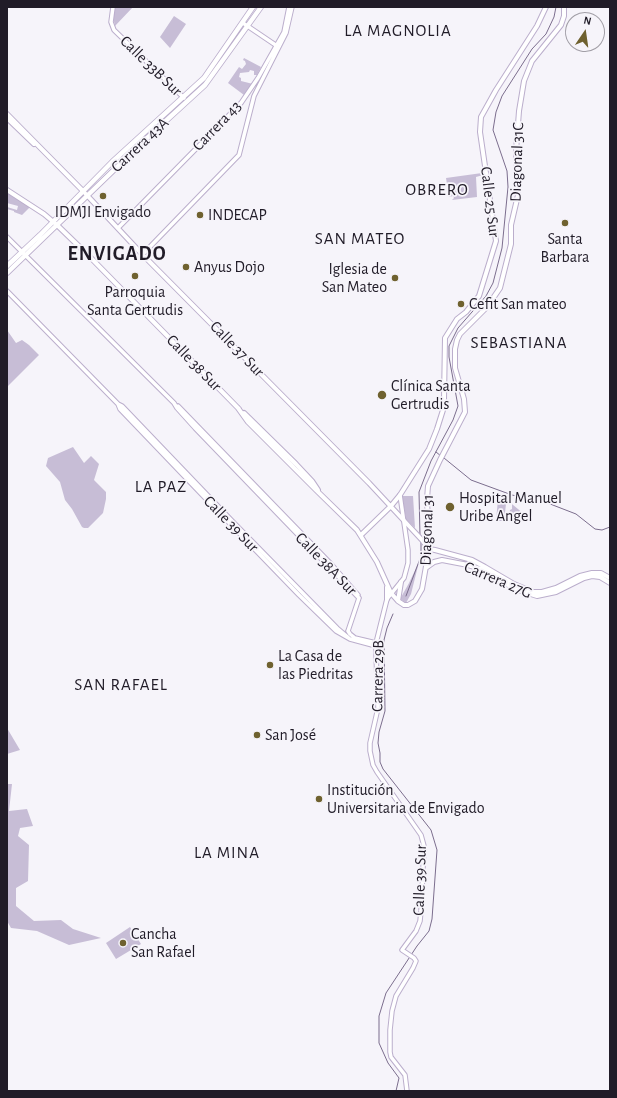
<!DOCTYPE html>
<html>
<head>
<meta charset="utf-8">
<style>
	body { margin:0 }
	#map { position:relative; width:617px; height:1098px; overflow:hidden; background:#f6f4fa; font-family:"Alegreya Sans",sans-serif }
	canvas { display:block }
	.frame { position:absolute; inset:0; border:8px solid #211c28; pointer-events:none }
	.north { position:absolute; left:565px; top:12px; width:40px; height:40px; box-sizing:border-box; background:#f6f4fa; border:1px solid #a19ea6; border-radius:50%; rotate:13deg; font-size:11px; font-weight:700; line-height:16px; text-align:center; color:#211c28 }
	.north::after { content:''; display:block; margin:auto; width:14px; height:18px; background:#6f612f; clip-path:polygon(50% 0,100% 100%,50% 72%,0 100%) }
</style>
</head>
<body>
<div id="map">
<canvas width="617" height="1098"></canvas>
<div class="frame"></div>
<div class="north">N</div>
</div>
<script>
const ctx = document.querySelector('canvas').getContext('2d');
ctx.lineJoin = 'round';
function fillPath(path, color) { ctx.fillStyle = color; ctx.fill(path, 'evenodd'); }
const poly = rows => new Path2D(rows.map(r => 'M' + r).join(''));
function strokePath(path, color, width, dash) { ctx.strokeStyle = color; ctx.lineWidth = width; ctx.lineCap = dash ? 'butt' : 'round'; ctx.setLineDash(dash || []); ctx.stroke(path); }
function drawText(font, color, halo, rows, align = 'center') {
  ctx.font = font + ' "Alegreya Sans",sans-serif'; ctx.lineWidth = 3.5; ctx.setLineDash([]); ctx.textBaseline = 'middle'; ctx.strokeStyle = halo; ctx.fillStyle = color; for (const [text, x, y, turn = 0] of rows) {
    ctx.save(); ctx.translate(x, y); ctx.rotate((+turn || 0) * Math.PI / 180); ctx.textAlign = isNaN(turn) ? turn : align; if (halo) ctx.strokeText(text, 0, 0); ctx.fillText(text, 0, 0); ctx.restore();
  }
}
const green = poly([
	[114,7,133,7,115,26,113,17],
	[174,16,186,24,170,48,160,37],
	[244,58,261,67,257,75,254,75,254,71,250,70,249,72,240,73,239,77,241,78,241,81,253,84,244,95,228,83,239,67,242,69,246,64,245,61,243,60],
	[482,173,483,175,476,177,477,197,452,200,454,198,453,196,449,197,446,178],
	[7,190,31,206,22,215,14,212,14,211,7,209,7,207,17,210,18,206,7,203],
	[7,330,16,343,22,340,29,345,39,355,8,386,7,379],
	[73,447,84,463,91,456,99,464,94,480,106,492,106,499,103,513,88,528,84,528,82,527,72,509,65,500,60,482,46,466,48,458],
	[402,496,413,496,415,528,406,519],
	[498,499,507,500,524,514,521,517,518,514,509,516,510,510,512,509,512,504,506,504,504,521,496,521],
	[419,562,411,594,406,603,400,599,409,583],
	[7,728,20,750,7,754],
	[7,784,12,784,9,811,27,809,33,826,20,828,18,836,29,845,28,881,16,888,16,906,34,921,61,920,73,929,101,938,69,945,37,931,11,928,7,921],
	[130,927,141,944,116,959,106,943]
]);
const stream = poly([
	[436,452,441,456],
	[444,458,471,480,512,495,545,502,576,514,595,529,602,530,610,527],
	[420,536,419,492,431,461,453,420,458,406,449,357,449,346,458,328,486,296,493,283,502,248,508,187,507,171,493,130,496,112,502,96,532,49,546,34,554,17,556,7],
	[406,596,421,556,421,542],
	[393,614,387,628,384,640,385,711,379,732,378,743,380,753,380,762,383,769,431,830,437,850,432,919,429,931,417,946,386,993,379,1016,379,1043,388,1063,399,1078,396,1091]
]);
const tertiary = poly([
	[113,7,111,22,114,30,184,98],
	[243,23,277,46],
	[118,228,241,103,258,78,284,32,289,7],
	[7,237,174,403,177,408,195,428,359,598],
	[143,254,239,155,254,96,286,33,292,7],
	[7,291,118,404,122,406,234,523,337,628,350,639],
	[118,404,120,409,211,504,299,595,336,631,350,639,376,646],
	[178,406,331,564,358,595],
	[400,495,408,550,408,563,404,578,387,599,376,643,376,653,378,708,370,743,370,751,373,765,377,772,421,835,424,846,421,911,420,921,416,931,402,950,414,958,416,961,413,968,396,996,392,1011,390,1030,390,1052,391,1057,405,1075,407,1091],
	[348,631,359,598],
	[348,631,350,634,355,638,376,643]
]);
const secondary = poly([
	[7,114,83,191,140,252,369,483,422,540,429,549],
	[7,118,34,144],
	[7,190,44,214,57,225,90,257,239,409],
	[238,408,248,422,316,490,357,530,377,562,391,593,398,601,404,605,408,605,415,601,422,589,429,549,427,499,428,486,440,460,465,412,464,399,455,368,455,349,457,340,460,334,487,307,500,288,511,244,511,225,518,195,516,151,519,111,524,81,532,61,561,25,564,16,564,7],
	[244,413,296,464,312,481,318,490],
	[361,535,391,506,400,495,429,449,437,429,443,410,444,399,445,338,457,319,466,312,479,296,496,241,480,132,481,117,496,90,537,26,546,7],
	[429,549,435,550,472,560,485,567,514,584,533,592,542,592,556,588,580,576,592,573,601,573,610,578],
	[427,567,434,562,442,560,468,565,483,570,515,589,537,596,556,592,584,578,592,576,600,577,610,583],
	[387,587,387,599],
	[398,601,401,582]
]);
const primary = poly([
	[7,266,40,235,112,162,204,78,253,7],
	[7,273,145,140,205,85,261,7]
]);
const markers = [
	[103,196,4,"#6f612f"],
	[200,215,4,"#6f612f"],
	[565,223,4,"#6f612f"],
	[186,267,4,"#6f612f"],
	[135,276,4,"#6f612f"],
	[395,278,4,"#6f612f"],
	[461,304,4,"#6f612f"],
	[382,395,5,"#6f612f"],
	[450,507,5,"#6f612f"],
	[270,665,4,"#6f612f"],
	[257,735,4,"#6f612f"],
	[319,799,4,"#6f612f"],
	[123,943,4,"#6f612f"]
];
const streetNames = [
	["Calle 33B Sur",151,66,44],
	["Carrera 43",217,126,-46],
	["Carrera 43A",140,145,-43],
	["Diagonal 31C",517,162,-88],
	["Calle 25 Sur",490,202,83],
	["Calle 37 Sur",237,349,46],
	["Calle 38 Sur",194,363,46],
	["Calle 39 Sur",231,524,46],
	["Diagonal 31",427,530,-88],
	["Calle 38A Sur",326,564,46],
	["Carrera 27G",498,580,23],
	["Carrera 29B",378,676,-89],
	["Calle 39 Sur",420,880,-88]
];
const poiNames = [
	["IDMJI Envigado",103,212,"center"],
	["INDECAP",208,215],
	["Santa",565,239,"center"],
	["Barbara",565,257,"center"],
	["Anyus Dojo",194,267],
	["Iglesia de",387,269,"right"],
	["San Mateo",387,287,"right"],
	["Parroquia",135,292,"center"],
	["Santa Gertrudis",135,310,"center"],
	["Cefit San mateo",469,304],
	["Clínica Santa",391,386],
	["Gertrudis",391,404],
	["Hospital Manuel",459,498],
	["Uribe Angel",459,516],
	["La Casa de",278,656],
	["las Piedritas",278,674],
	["San José",265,735],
	["Institución",327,790],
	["Universitaria de Envigado",327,808],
	["Cancha",131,934],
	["San Rafael",131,952]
];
const neighbourhoodNames = [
	["LA MAGNOLIA",398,31],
	["OBRERO",437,190],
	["SAN MATEO",360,239],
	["SEBASTIANA",519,343],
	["LA PAZ",161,487],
	["SAN RAFAEL",121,685],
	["LA MINA",227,853]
];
const districtNames = [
	["ENVIGADO",117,254]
];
fillPath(green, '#c7bdd6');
strokePath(stream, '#7b6d8d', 1);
strokePath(tertiary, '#bbaecc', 5.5);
strokePath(secondary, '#bbaecc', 6);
strokePath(primary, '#bbaecc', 6);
strokePath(tertiary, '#fff', 3.5);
strokePath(secondary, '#fff', 4);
strokePath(primary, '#fff', 4.5);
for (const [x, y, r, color] of markers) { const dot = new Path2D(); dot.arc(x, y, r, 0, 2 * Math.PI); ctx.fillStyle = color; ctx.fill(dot); strokePath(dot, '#f6f4fa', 1.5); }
drawText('16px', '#211c28', '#f6f4fa', streetNames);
drawText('16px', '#211c28', '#f6f4fa', poiNames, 'left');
ctx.letterSpacing = '1px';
drawText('17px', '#211c28', '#f6f4fa', neighbourhoodNames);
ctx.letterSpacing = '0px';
ctx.letterSpacing = '1px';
drawText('bold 20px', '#211c28', '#f6f4fa', districtNames);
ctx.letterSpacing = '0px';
</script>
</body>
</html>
